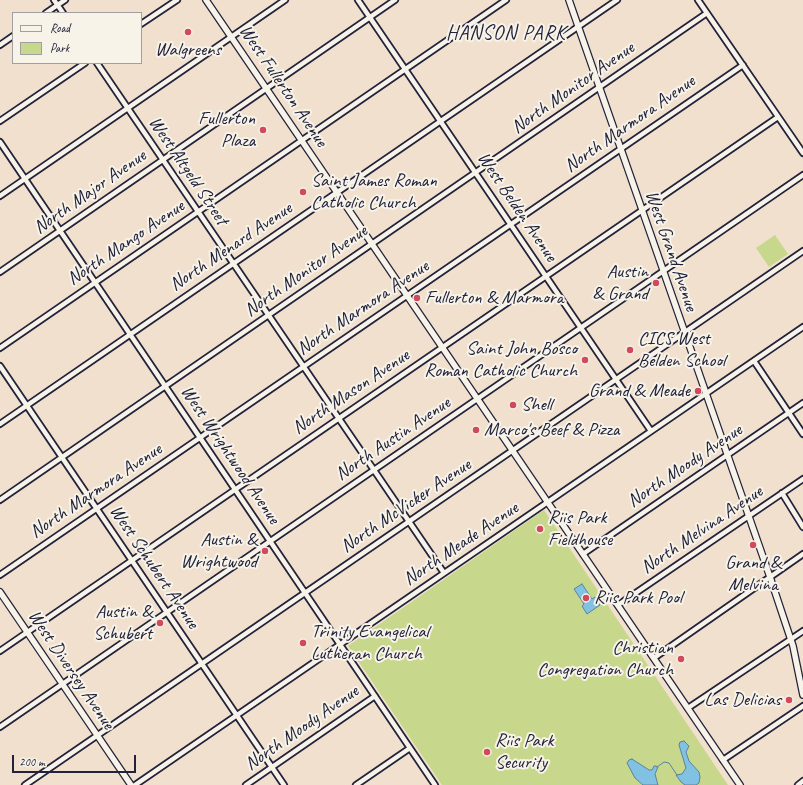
<!DOCTYPE html>
<html>
<head>
<meta charset="utf-8">
<style>
	body { margin:0 }
	#map { position:relative; width:803px; height:785px; overflow:hidden; background:#f0e0cd; font-family:Caveat,sans-serif }
	canvas { display:block }
	.legend { position:absolute; left:12px; top:12px; width:130px; height:52px; box-sizing:border-box; background:#f7f3e8; border:1px solid #a29fa3; margin:0; padding:5px 7px; list-style:none; font-size:12px; color:#22223b }
	.legend li { display:flex; align-items:center; gap:8px; height:20px }
	.legend b { width:20px; border:1px solid #a29fa3 }
	.scale { position:absolute; left:12px; top:755px; width:124px; height:18px; box-sizing:border-box; border:2px solid #22223b; border-top:0; padding-left:5px; font-size:12px; line-height:14px; white-space:nowrap; color:#22223b; -webkit-text-stroke:3px #f7f3e8; paint-order:stroke }
</style>
</head>
<body>
<div id="map">
<canvas width="803" height="785"></canvas>
<ul class="legend">
<li><b style="height:5px;background:#f7f3e8"></b>Road</li>
<li><b style="height:11px;background:#c7d88c"></b>Park</li>
</ul>
<div class="scale">200 m</div>
</div>
<script>
const ctx = document.querySelector('canvas').getContext('2d');
ctx.lineJoin = 'round';
function fillPath(path, color) { ctx.fillStyle = color; ctx.fill(path, 'evenodd'); }
const poly = rows => new Path2D(rows.map(r => 'M' + r).join(''));
function strokePath(path, color, width, dash) { ctx.strokeStyle = color; ctx.lineWidth = width; ctx.lineCap = dash ? 'butt' : 'round'; ctx.setLineDash(dash || []); ctx.stroke(path); }
function drawText(font, color, halo, rows, align = 'center') {
  ctx.font = font + ' Caveat,sans-serif'; ctx.lineWidth = 4; ctx.setLineDash([]); ctx.textBaseline = 'middle'; ctx.strokeStyle = halo; ctx.fillStyle = color; for (const [text, x, y, turn = 0] of rows) {
    ctx.save(); ctx.translate(x, y); ctx.rotate((+turn || 0) * Math.PI / 180); ctx.textAlign = isNaN(turn) ? turn : align; if (halo) ctx.strokeText(text, 0, 0); ctx.fillText(text, 0, 0); ctx.restore();
  }
}
const green = poly([
	[775,235,788,254,769,267,756,248],
	[544,510,728,785,442,785,348,646]
]);
const water = poly([
	[582,584,592,599,595,597,600,605,587,614,582,606,584,604,574,589,582,584],
	[684,741,689,746,686,752,689,761,699,772,700,777,699,783,696,785,685,785,681,782,676,775,682,774,686,768,679,745,680,742,684,741],
	[632,759,649,770,652,770,654,766,656,766,658,767,655,774,658,785,643,785,635,778,627,763,629,760,632,759]
]);
const stream = poly([
	[657,767,664,762,669,763,677,775]
]);
const minor = poly([
	[54,0,63,13],
	[358,0,651,431],
	[698,0,803,153],
	[46,13,65,0],
	[141,24,177,0],
	[0,45,13,36],
	[97,63,444,573],
	[0,121,85,63],
	[0,142,435,785],
	[0,196,285,0],
	[0,272,395,0],
	[0,348,506,0],
	[754,361,803,434],
	[0,366,284,785],
	[0,424,617,0],
	[782,493,803,527],
	[0,500,707,13],
	[583,554,803,403],
	[0,575,743,65],
	[618,605,803,479],
	[0,651,778,117],
	[654,658,803,554],
	[688,708,803,631],
	[0,727,803,175],
	[723,760,803,706],
	[25,785,803,251],
	[135,785,803,327],
	[246,785,375,696],
	[356,785,410,748],
	[798,785,803,781]
]);
const major = poly([
	[206,0,740,785],
	[569,0,770,577,793,646,803,695],
	[0,592,131,785]
]);
const markers = [
	[188,32,4,"#d1495b"],
	[263,130,4,"#d1495b"],
	[303,192,4,"#d1495b"],
	[656,283,4,"#d1495b"],
	[417,298,4,"#d1495b"],
	[630,350,4,"#d1495b"],
	[585,360,4,"#d1495b"],
	[698,391,4,"#d1495b"],
	[513,405,4,"#d1495b"],
	[476,430,4,"#d1495b"],
	[540,529,4,"#d1495b"],
	[753,545,4,"#d1495b"],
	[265,551,4,"#d1495b"],
	[586,598,4,"#d1495b"],
	[160,623,4,"#d1495b"],
	[303,643,4,"#d1495b"],
	[681,659,4,"#d1495b"],
	[789,700,4,"#d1495b"],
	[487,752,4,"#d1495b"]
];
const poiNames = [
	["Walgreens",188,50,"center"],
	["Fullerton",255,119,"right"],
	["Plaza",255,141,"right"],
	["Saint James Roman",311,181],
	["Catholic Church",311,203],
	["Austin",648,272,"right"],
	["& Grand",648,294,"right"],
	["Fullerton & Marmora",425,298],
	["CICS West",638,339],
	["Belden School",638,361],
	["Saint John Bosco",577,349,"right"],
	["Roman Catholic Church",577,371,"right"],
	["Grand & Meade",690,391,"right"],
	["Shell",521,405],
	["Marco's Beef & Pizza",484,430],
	["Riis Park",548,518],
	["Fieldhouse",548,540],
	["Austin &",257,540,"right"],
	["Wrightwood",257,562,"right"],
	["Grand &",753,563,"center"],
	["Melvina",753,585,"center"],
	["Riis Park Pool",594,598],
	["Austin &",152,612,"right"],
	["Schubert",152,634,"right"],
	["Trinity Evangelical",311,632],
	["Lutheran Church",311,654],
	["Christian",673,648,"right"],
	["Congregation Church",673,670,"right"],
	["Las Delicias",781,700,"right"],
	["Riis Park",495,741],
	["Security",495,763]
];
const streetNames = [
	["West Fullerton Avenue",283,86,56],
	["North Monitor Avenue",573,88,-35],
	["North Marmora Avenue",630,124,-35],
	["West Altgeld Street",188,171,56],
	["North Major Avenue",90,192,-35],
	["West Belden Avenue",517,207,56],
	["North Mango Avenue",126,243,-34],
	["North Menard Avenue",231,247,-34],
	["West Grand Avenue",671,251,71],
	["North Monitor Avenue",306,271,-35],
	["North Marmora Avenue",363,308,-34],
	["North Mason Avenue",351,392,-34],
	["North Austin Avenue",393,439,-34],
	["West Wrightwood Avenue",230,455,56],
	["North Moody Avenue",685,466,-34],
	["North Marmora Avenue",96,491,-34],
	["North McVicker Avenue",406,506,-34],
	["North Melvina Avenue",702,530,-34],
	["North Meade Avenue",461,544,-34],
	["West Schubert Avenue",154,567,56],
	["West Diversey Avenue",71,670,56],
	["North Moody Avenue",302,728,-35]
];
const neighbourhoodNames = [
	["HANSON PARK",506,34]
];
fillPath(green, '#c7d88c');
fillPath(water, '#81c2e2');
strokePath(water, '#5b829f', 1);
strokePath(stream, '#5b829f', 1);
strokePath(minor, '#22223b', 8);
strokePath(major, '#22223b', 8);
strokePath(minor, '#f7f3e8', 4.5);
strokePath(major, '#f7f3e8', 5.5);
for (const [x, y, r, color] of markers) { const dot = new Path2D(); dot.arc(x, y, r, 0, 2 * Math.PI); ctx.fillStyle = color; ctx.fill(dot); strokePath(dot, '#f7f3e8', 1.5); }
drawText('19px', '#22223b', '#f7f3e8', poiNames, 'left');
drawText('19px', '#22223b', '#f7f3e8', streetNames);
ctx.letterSpacing = '1px';
drawText('20px', '#22223b', '#f7f3e8', neighbourhoodNames);
ctx.letterSpacing = '0px';
</script>
</body>
</html>
